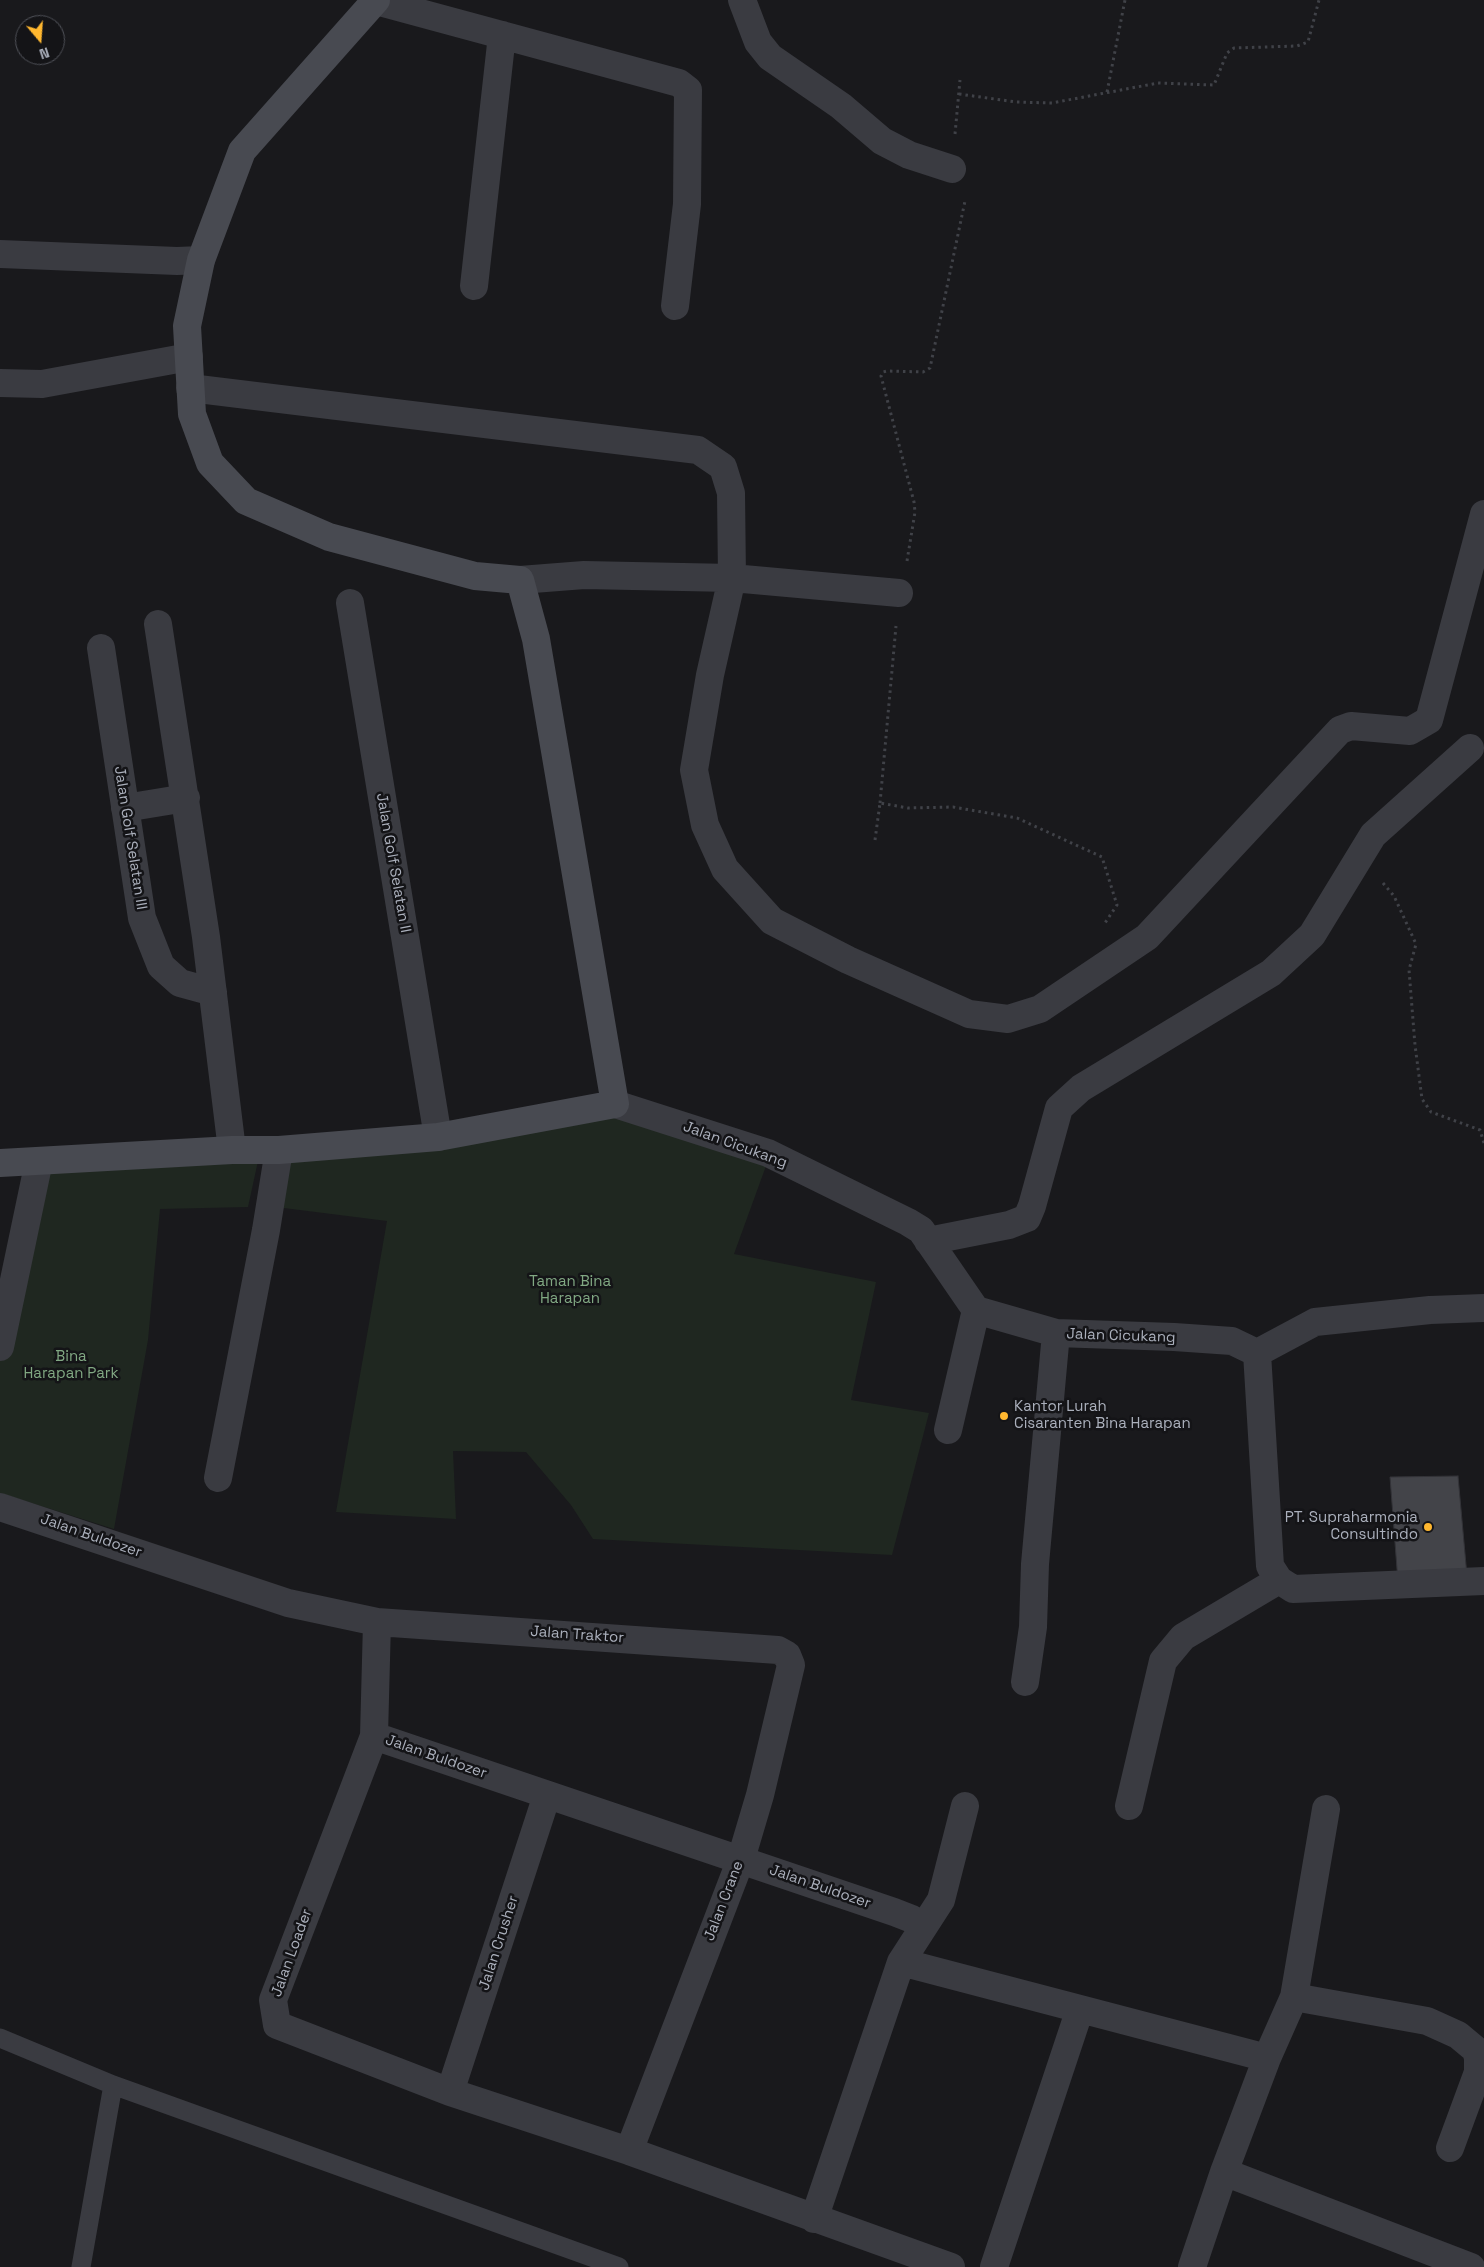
<!DOCTYPE html>
<html>
<head>
<meta charset="utf-8">
<style>
	body { margin:0 }
	#map { position:relative; width:1484px; height:2267px; overflow:hidden; background:#19191c; font-family:"Space Grotesk",sans-serif }
	canvas { display:block }
	.north { position:absolute; left:15px; top:15px; width:50px; height:50px; box-sizing:border-box; background:#141417; border:1px solid #505259; border-radius:50%; rotate:162deg; font-size:14px; font-weight:700; line-height:20px; text-align:center; color:#abb0bc }
	.north::after { content:''; display:block; margin:auto; width:18px; height:22px; background:#ffb72f; clip-path:polygon(50% 0,100% 100%,50% 72%,0 100%) }
</style>
</head>
<body>
<div id="map">
<canvas width="1484" height="2267"></canvas>
<div class="north">N</div>
</div>
<script>
const ctx = document.querySelector('canvas').getContext('2d');
ctx.lineJoin = 'round';
function fillPath(path, color) { ctx.fillStyle = color; ctx.fill(path, 'evenodd'); }
const poly = rows => new Path2D(rows.map(r => 'M' + r).join(''));
function strokePath(path, color, width, dash) { ctx.strokeStyle = color; ctx.lineWidth = width; ctx.lineCap = dash ? 'butt' : 'round'; ctx.setLineDash(dash || []); ctx.stroke(path); }
function drawText(font, color, halo, rows, align = 'center') {
  ctx.font = font + ' "Space Grotesk",sans-serif'; ctx.lineWidth = 5; ctx.setLineDash([]); ctx.textBaseline = 'middle'; ctx.strokeStyle = halo; ctx.fillStyle = color; for (const [text, x, y, turn = 0] of rows) {
    ctx.save(); ctx.translate(x, y); ctx.rotate((+turn || 0) * Math.PI / 180); ctx.textAlign = isNaN(turn) ? turn : align; if (halo) ctx.strokeText(text, 0, 0); ctx.fillText(text, 0, 0); ctx.restore();
  }
}
const green = poly([
	[635,1114,766,1166,734,1254,876,1282,851,1400,929,1413,892,1555,593,1539,571,1505,526,1452,453,1451,456,1519,336,1512,387,1221,268,1206,271,1160],
	[258,1161,248,1207,160,1209,148,1340,114,1529,0,1493,0,1356,47,1165]
]);
const building = poly([
	[1458,1476,1467,1576,1398,1582,1390,1477,1458,1476]
]);
const path = poly([
	[1107,92,1125,0],
	[959,94,1016,102,1052,103,1158,83,1214,85,1227,53,1234,48,1297,46,1308,42,1319,0],
	[955,134,960,80],
	[907,561,915,512,914,502,881,376,883,372,887,371,923,372,930,368,965,201],
	[880,803,896,626],
	[875,840,880,803,908,808,953,807,1017,818,1102,857,1117,905,1105,923],
	[1383,883,1394,896,1416,944,1409,970,1415,1045,1422,1099,1431,1112,1480,1130,1484,1143]
]);
const lane = poly([
	[0,2038,113,2085,619,2267],
	[81,2267,113,2085]
]);
const street = poly([
	[742,0,758,42,770,57,841,106,882,141,909,155,952,169],
	[376,1,679,83,688,90,687,204,675,306],
	[0,254,177,261,201,260],
	[474,286,502,35],
	[0,383,42,384,189,357],
	[190,388,698,450,723,467,731,493,732,578,710,675,694,770,705,825,725,869,772,921,848,960,969,1014,1008,1019,1040,1009,1147,937,1340,730,1351,726,1410,731,1429,720,1484,514],
	[520,580,584,575,732,578,899,593],
	[350,603,438,1137],
	[158,624,206,937,232,1150],
	[101,648,142,918,161,966,180,983,213,992],
	[125,808,186,798],
	[615,1104,768,1153,908,1222,921,1230,976,1310,1056,1333,1174,1337,1232,1341,1257,1353,1270,1566,1279,1580,1293,1589,1484,1581],
	[928,1241,1009,1225,1027,1218,1032,1206,1059,1108,1081,1088,1271,973,1312,935,1373,835,1470,748],
	[0,1347,39,1161],
	[1257,1353,1315,1322,1430,1310,1484,1308],
	[948,1430,976,1310],
	[218,1478,266,1230,279,1150],
	[0,1507,288,1603,377,1622,374,1736,273,2000,277,2025,450,2092,629,2151,951,2267],
	[377,1622,778,1650,787,1655,791,1665,760,1795,741,1859,629,2151],
	[1025,1682,1033,1627,1035,1564,1056,1333],
	[374,1736,894,1912,912,1919,922,1928],
	[965,1806,941,1900,901,1962,1267,2058],
	[1129,1806,1163,1661,1183,1637,1279,1580],
	[1294,1997,1427,2021,1458,2035,1476,2050,1478,2058,1478,2072,1450,2148],
	[450,2092,547,1795],
	[1224,2172,1471,2267],
	[814,2219,901,1962],
	[994,2267,1080,2009],
	[1192,2267,1224,2172,1267,2058,1294,1997,1326,1809]
]);
const secondary = poly([
	[0,1163,232,1150,279,1150,438,1137,615,1104,536,639,520,580,475,576,329,537,246,501,210,463,192,414,187,326,201,260,242,151,376,0]
]);
const markers = [
	[1004,1416,5,"#ffb72f"],
	[1428,1527,5,"#ffb72f"]
];
const streetNames = [
	["Jalan Golf Selatan III",130,838,81],
	["Jalan Golf Selatan II",393,863,80],
	["Jalan Cicukang",735,1145,20],
	["Jalan Cicukang",1121,1336,2],
	["Jalan Buldozer",91,1536,19],
	["Jalan Traktor",577,1635,4],
	["Jalan Buldozer",436,1757,19],
	["Jalan Buldozer",820,1887,19],
	["Jalan Crane",724,1901,-69],
	["Jalan Crusher",499,1943,-72],
	["Jalan Loader",292,1953,-70]
];
const parkNames = [
	["Taman Bina",570,1282],
	["Harapan",570,1299],
	["Bina",71,1357],
	["Harapan Park",71,1374]
];
const poiNames = [
	["Kantor Lurah",1014,1407],
	["Cisaranten Bina Harapan",1014,1424],
	["PT. Supraharmonia",1418,1518,"right"],
	["Consultindo",1418,1535,"right"]
];
fillPath(green, '#1f2720');
fillPath(building, '#434449');
strokePath(building, '#333338', 1);
strokePath(path, '#404248', 3, [2.5, 4]);
strokePath(lane, '#3a3b41', 19);
strokePath(street, '#3a3b41', 28);
strokePath(secondary, '#484a51', 28);
for (const [x, y, r, color] of markers) { const dot = new Path2D(); dot.arc(x, y, r, 0, 2 * Math.PI); ctx.fillStyle = color; ctx.fill(dot); strokePath(dot, '#141417', 2); }
drawText('15px', '#abb0bc', '#141417', streetNames);
drawText('15px', '#81a883', '#141417', parkNames);
drawText('15px', '#abb0bc', '#141417', poiNames, 'left');
</script>
</body>
</html>
